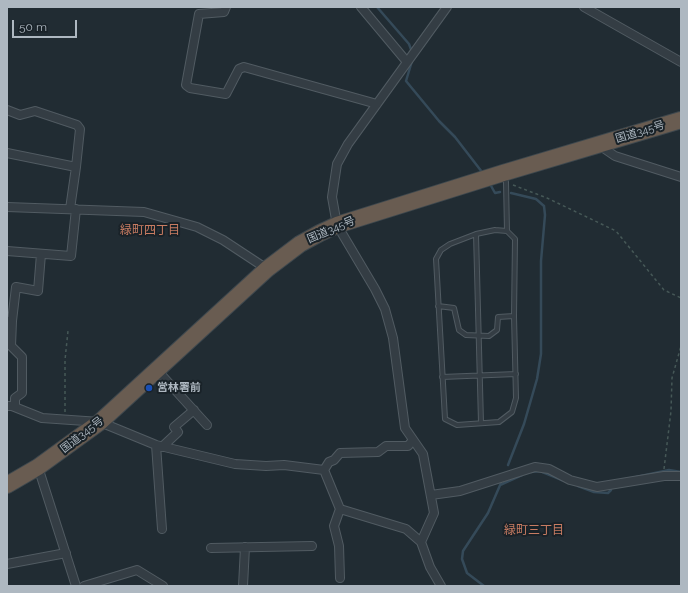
<!DOCTYPE html>
<html>
<head>
<meta charset="utf-8">
<style>
	body { margin:0 }
	#map { position:relative; width:688px; height:593px; overflow:hidden; background:#212c33; font-family:Raleway,sans-serif }
	canvas { display:block }
	.frame { position:absolute; inset:0; border:8px solid #aeb8c1; pointer-events:none }
	.scale { position:absolute; left:12px; top:20px; width:65px; height:18px; box-sizing:border-box; border:2px solid #aeb8c1; border-top:0; padding-left:5px; font-size:12px; line-height:14px; white-space:nowrap; color:#aeb8c1; -webkit-text-stroke:3px #192228; paint-order:stroke }
</style>
</head>
<body>
<div id="map">
<canvas width="688" height="593"></canvas>
<div class="frame"></div>
<div class="scale">50 m</div>
</div>
<script>
const ctx = document.querySelector('canvas').getContext('2d');
ctx.lineJoin = 'round';
const poly = rows => new Path2D(rows.map(r => 'M' + r).join(''));
function strokePath(path, color, width, dash) { ctx.strokeStyle = color; ctx.lineWidth = width; ctx.lineCap = dash ? 'butt' : 'round'; ctx.setLineDash(dash || []); ctx.stroke(path); }
function drawText(font, color, halo, rows, align = 'center') {
  ctx.font = font + ' Raleway,"Noto Sans JP",sans-serif'; ctx.lineWidth = 4; ctx.setLineDash([]); ctx.textBaseline = 'middle'; ctx.strokeStyle = halo; ctx.fillStyle = color; for (const [text, x, y, turn = 0] of rows) {
    ctx.save(); ctx.translate(x, y); ctx.rotate((+turn || 0) * Math.PI / 180); ctx.textAlign = isNaN(turn) ? turn : align; if (halo) ctx.strokeText(text, 0, 0); ctx.fillText(text, 0, 0); ctx.restore();
  }
}
const stream = poly([
	[377,7,409,44,412,52],
	[412,61,406,81,439,121,455,137,482,172],
	[490,184,495,193,500,192],
	[508,465,524,424,537,379,541,354,541,261,545,215,544,206,536,199,511,193],
	[531,472,540,471,562,480],
	[636,477,669,470,681,472],
	[500,485,522,475],
	[578,486,594,492,608,493,611,490],
	[484,586,467,573,462,559,463,551,488,513,501,483]
]);
const path = poly([
	[513,185,547,198,616,231,664,290,681,298],
	[65,412,65,360,68,331],
	[664,469,671,411,672,378,681,346]
]);
const lane = poly([
	[504,177,506,182,507,231],
	[495,230,507,231,515,239,514,316,516,398,512,412,499,422,457,425,445,419,436,259,441,250,450,244,476,234,495,230],
	[476,234,481,423],
	[438,306,454,308,459,330,466,335,489,336,497,330,498,317,514,316],
	[442,377,516,374]
]);
const street = poly([
	[226,7,224,12,199,14,186,85,190,88,226,94,239,69,244,67,377,104],
	[361,7,407,62],
	[584,7,681,62],
	[7,110,20,115,35,111,77,125,80,129,76,167],
	[599,145,615,156,681,177],
	[7,153,76,167,70,209],
	[7,207,144,212,197,227,223,240,267,269],
	[7,251,71,256,76,209],
	[7,321,12,321,11,346,22,357,22,393,15,398,15,407],
	[12,321,16,287,38,291,41,254],
	[157,370,207,425],
	[7,406,12,406,42,418,100,422,156,445,235,464,266,466,284,465,324,470,329,462,334,460,340,453,378,452,386,446,408,446,413,440],
	[156,445,162,529],
	[162,447,178,432,174,427,194,410],
	[38,467,76,586],
	[324,470,340,509,406,529,421,542],
	[431,495,460,491,535,467,549,469,570,480,597,487,664,476,681,476],
	[211,548,312,546],
	[7,564,66,553],
	[340,578,339,546,334,526,340,509],
	[84,586,137,570,163,586],
	[243,586,245,547],
	[441,586,430,567,421,542,434,513,423,454,405,428,393,338,385,309,375,289,337,225,332,197,337,164,348,144,447,7]
]);
const highway = poly([
	[7,485,38,467,100,422,267,269,300,244,320,233,337,225,503,173,681,120]
]);
const markers = [
	[149,388,4,"#1a4fb4"]
];
const streetNames = [
	["国道345号",640,132,-17],
	["国道345号",331,230,-23],
	["国道345号",82,435,-38]
];
const poiNames = [
	["営林署前",157,388]
];
const neighbourhoodNames = [
	["緑町四丁目",150,230],
	["緑町三丁目",534,530]
];
strokePath(stream, '#354a59', 2.5);
strokePath(lane, '#515b62', 6);
strokePath(street, '#515b62', 10);
strokePath(highway, '#3e484e', 18);
strokePath(path, '#465857', 1.5, [3, 3]);
strokePath(lane, '#343d44', 4);
strokePath(street, '#343d44', 8);
strokePath(highway, '#695c51', 16);
for (const [x, y, r, color] of markers) { const dot = new Path2D(); dot.arc(x, y, r, 0, 2 * Math.PI); ctx.fillStyle = color; ctx.fill(dot); strokePath(dot, '#192228', 1.5); }
drawText('11px', '#aeb8c1', '#192228', streetNames);
drawText('bold 11px', '#aeb8c1', '#192228', poiNames, 'left');
drawText('12px', '#c87c62', '#192228', neighbourhoodNames);
</script>
</body>
</html>
